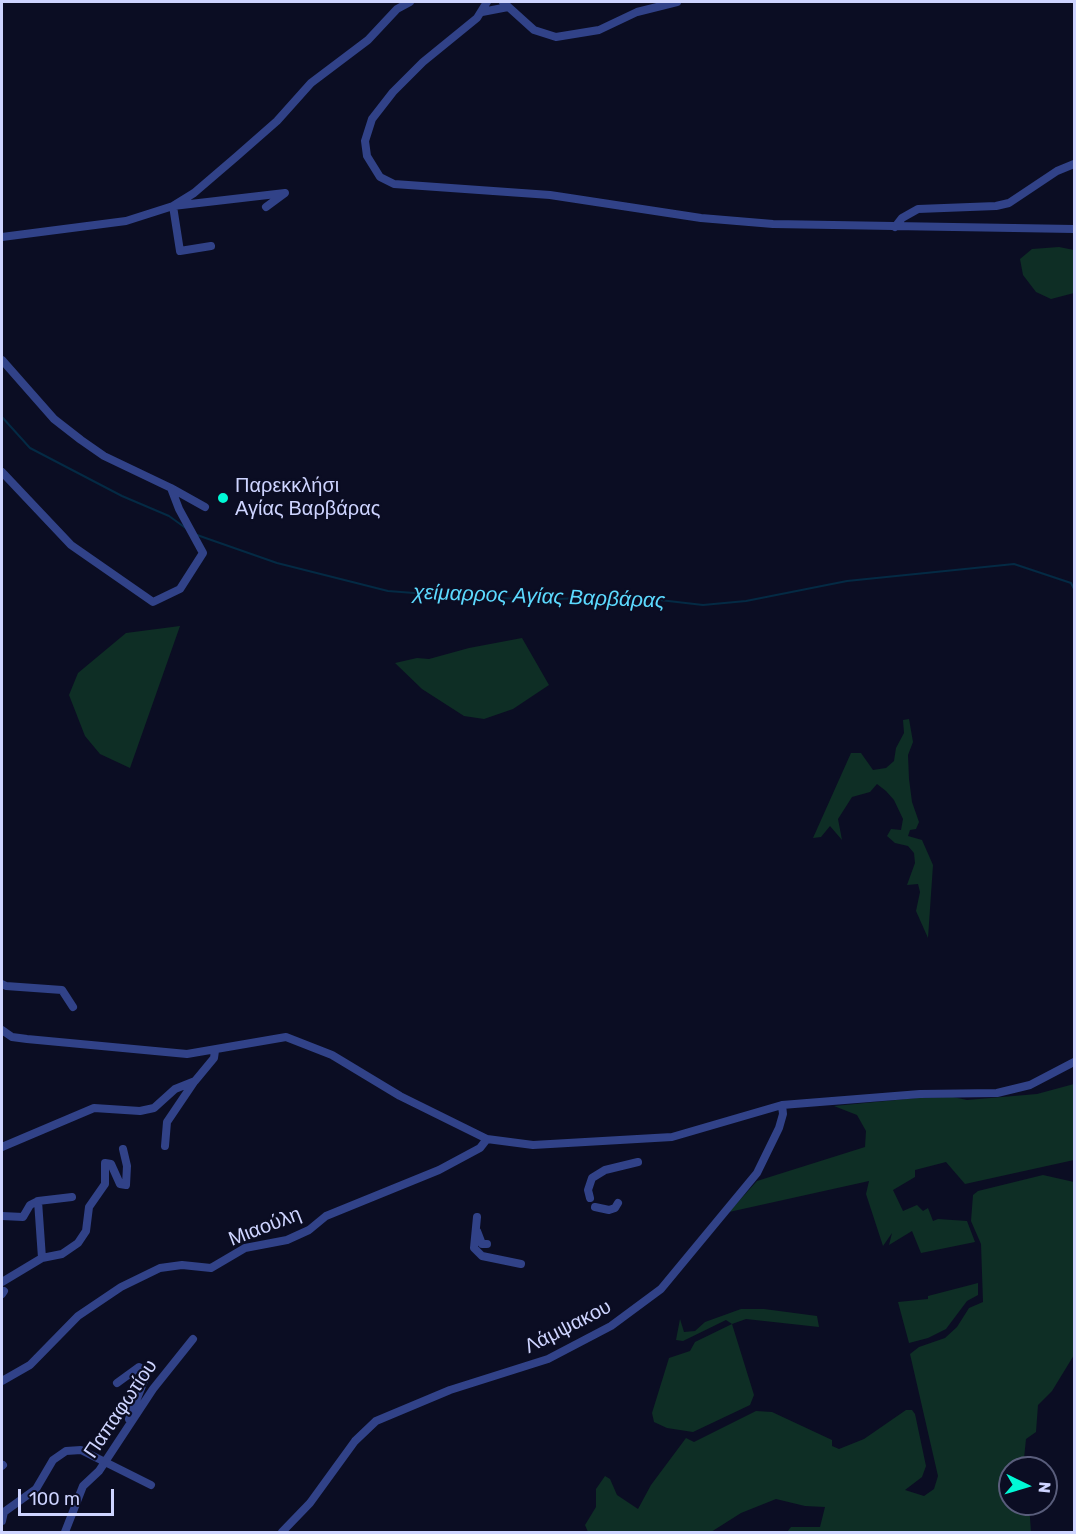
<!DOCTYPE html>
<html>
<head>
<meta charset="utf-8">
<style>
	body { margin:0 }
	#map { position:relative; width:1076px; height:1534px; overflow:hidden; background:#0b0d23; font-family:Rubik,sans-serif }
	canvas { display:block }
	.frame { position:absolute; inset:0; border:3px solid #ced4ff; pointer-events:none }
	.north { position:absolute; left:998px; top:1456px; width:60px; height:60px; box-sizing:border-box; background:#0b0d23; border:2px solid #595d7b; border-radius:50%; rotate:95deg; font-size:16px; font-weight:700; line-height:24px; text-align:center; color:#ced4ff }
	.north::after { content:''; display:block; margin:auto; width:21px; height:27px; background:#00f9d6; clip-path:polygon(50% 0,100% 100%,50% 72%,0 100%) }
	.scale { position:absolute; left:18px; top:1489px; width:96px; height:27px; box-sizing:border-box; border:3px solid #ced4ff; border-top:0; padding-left:8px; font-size:18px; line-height:21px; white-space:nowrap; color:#ced4ff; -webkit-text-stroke:4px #0b0d23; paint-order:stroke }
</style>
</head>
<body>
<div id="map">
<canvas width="1076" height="1534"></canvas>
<div class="frame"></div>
<div class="north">N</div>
<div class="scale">100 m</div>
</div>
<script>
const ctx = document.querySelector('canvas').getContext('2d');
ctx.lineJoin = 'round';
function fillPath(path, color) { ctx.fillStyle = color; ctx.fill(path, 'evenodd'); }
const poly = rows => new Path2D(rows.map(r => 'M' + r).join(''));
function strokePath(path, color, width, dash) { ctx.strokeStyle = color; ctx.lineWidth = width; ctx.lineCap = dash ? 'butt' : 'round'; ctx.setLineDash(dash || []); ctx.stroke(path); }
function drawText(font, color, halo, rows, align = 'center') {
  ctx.font = font + ' Rubik,sans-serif'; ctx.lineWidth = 4.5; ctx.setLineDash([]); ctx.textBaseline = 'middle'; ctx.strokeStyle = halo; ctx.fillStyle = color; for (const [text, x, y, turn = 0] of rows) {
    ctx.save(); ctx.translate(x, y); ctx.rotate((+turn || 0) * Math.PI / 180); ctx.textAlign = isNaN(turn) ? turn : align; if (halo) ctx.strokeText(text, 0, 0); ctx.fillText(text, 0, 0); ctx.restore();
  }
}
const green = poly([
	[1059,247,1074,250,1074,293,1051,299,1036,292,1023,275,1020,259,1032,249],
	[180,626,130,768,100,754,85,736,69,695,78,673,126,633],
	[522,638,549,685,513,709,484,719,464,716,422,689,395,663,417,658,429,659,469,648],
	[909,719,913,742,908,755,909,779,912,802,919,822,916,829,910,830,908,836,922,840,933,865,928,938,916,911,920,892,918,884,907,885,915,863,914,853,908,846,895,843,887,836,891,829,901,830,903,819,894,800,886,791,877,784,870,792,852,797,838,819,842,840,830,826,821,837,813,838,851,753,861,753,873,770,886,768,894,761,896,748,904,733,903,720],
	[1074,1084,1074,1160,965,1184,946,1162,915,1170,915,1177,893,1190,903,1211,917,1205,923,1211,928,1208,933,1221,938,1219,967,1221,975,1242,921,1253,912,1231,889,1245,892,1233,883,1246,866,1194,869,1181,729,1212,757,1181,865,1147,866,1131,857,1115,834,1106,917,1098,953,1097,967,1100,1037,1094],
	[1043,1175,1074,1182,1074,1355,1052,1391,1038,1405,1036,1432,1026,1439,1023,1468,1010,1468,1010,1504,1029,1504,1031,1532,787,1532,791,1527,820,1527,825,1507,805,1506,776,1499,741,1513,711,1532,588,1532,585,1525,596,1507,596,1489,605,1476,610,1479,617,1495,638,1509,651,1485,686,1438,694,1442,756,1411,772,1412,832,1440,832,1446,839,1449,864,1439,906,1410,912,1410,915,1414,926,1466,922,1477,905,1490,924,1496,934,1489,938,1476,910,1354,919,1347,945,1338,957,1327,969,1308,983,1302,981,1244,971,1221,973,1195,978,1191],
	[978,1283,978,1295,967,1301,946,1329,928,1338,909,1343,898,1302,928,1299,928,1296],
	[741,1309,764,1309,817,1316,819,1327,746,1319,732,1324,754,1395,750,1405,693,1432,667,1428,654,1422,652,1413,669,1358,690,1351,695,1342,732,1324,726,1320,683,1341,676,1340,680,1319,684,1332,695,1331,705,1322]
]);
const stream = poly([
	[2,417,30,448,122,496,169,516,187,529],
	[197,535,277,563,388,591,479,598,557,599,625,596,703,605,746,601,847,581,1014,564,1071,583,1074,589]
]);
const minor = poly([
	[487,2,477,18,423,62,393,92,372,119,365,141,367,156,380,177,394,184,550,195,701,218,773,224,1074,229],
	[503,2,534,30,556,37,599,30,637,12,677,2],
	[482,12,508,7],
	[895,227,902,218,918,209,996,206,1009,203,1057,171,1074,164],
	[2,237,126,221,173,206,194,193,236,157,277,121,311,83,368,40,397,9,410,2],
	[211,246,180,251,173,206,285,193,266,207],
	[2,360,54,419,81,440,104,456,171,488,179,509,203,553,180,589,153,602,71,545,2,472],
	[171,488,205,507],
	[2,984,6,986,62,990,73,1007],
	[2,1030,12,1037,27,1039,187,1054,286,1037,332,1055,400,1096,487,1139,533,1145,672,1137,782,1105,920,1094,997,1093,1030,1085,1074,1062],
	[165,1146,167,1122,194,1082],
	[2,1147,94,1108,140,1111,154,1108,175,1089,195,1081,214,1058,215,1051],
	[590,1198,588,1190,592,1178,605,1170,638,1162],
	[38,1201,42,1258],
	[595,1207,609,1210,615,1208,618,1203],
	[2,1216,23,1217,30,1205,38,1201,72,1197],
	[477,1217,474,1248,482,1256,521,1264],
	[477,1231,482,1244,487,1244],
	[2,1282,42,1258,62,1254,78,1243,86,1231,89,1207,105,1184,105,1163,111,1164,120,1184,126,1185,127,1166,123,1149],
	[2,1294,4,1291],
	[2,1381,30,1365,78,1316,121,1287,160,1268,182,1265,211,1268,245,1248,287,1240,309,1230,326,1216,439,1170,480,1148,487,1139],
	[117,1383,139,1367,147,1373,129,1419],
	[2,1466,3,1465],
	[2,1521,4,1512,36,1489,53,1460,66,1451,81,1450,151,1485],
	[65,1532,83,1486,99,1471,153,1389,193,1339],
	[282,1532,310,1503,355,1441,376,1421,450,1390,548,1359,611,1326,661,1289,757,1173,779,1128,783,1114,782,1105]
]);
const markers = [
	[223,498,6,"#00f9d6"]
];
const poiNames = [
	["Παρεκκλήσι",235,486],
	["Αγίας Βαρβάρας",235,509]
];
const streetNames = [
	["Μιαούλη",265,1227,-21],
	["Λάμψακου",568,1327,-27],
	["Παπαφωτίου",121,1409,-56]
];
const waterNames = [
	["χείμαρρος Αγίας Βαρβάρας",539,597,2]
];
fillPath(green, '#0e2e25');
strokePath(stream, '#042a44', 2);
strokePath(minor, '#314288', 8);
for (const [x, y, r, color] of markers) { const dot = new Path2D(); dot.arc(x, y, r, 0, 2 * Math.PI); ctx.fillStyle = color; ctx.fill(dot); strokePath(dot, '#0b0d23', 2); }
drawText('20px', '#ced4ff', '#0b0d23', poiNames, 'left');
drawText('20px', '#ced4ff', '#0b0d23', streetNames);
drawText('italic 21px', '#5cdaff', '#0b0d23', waterNames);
</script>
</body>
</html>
